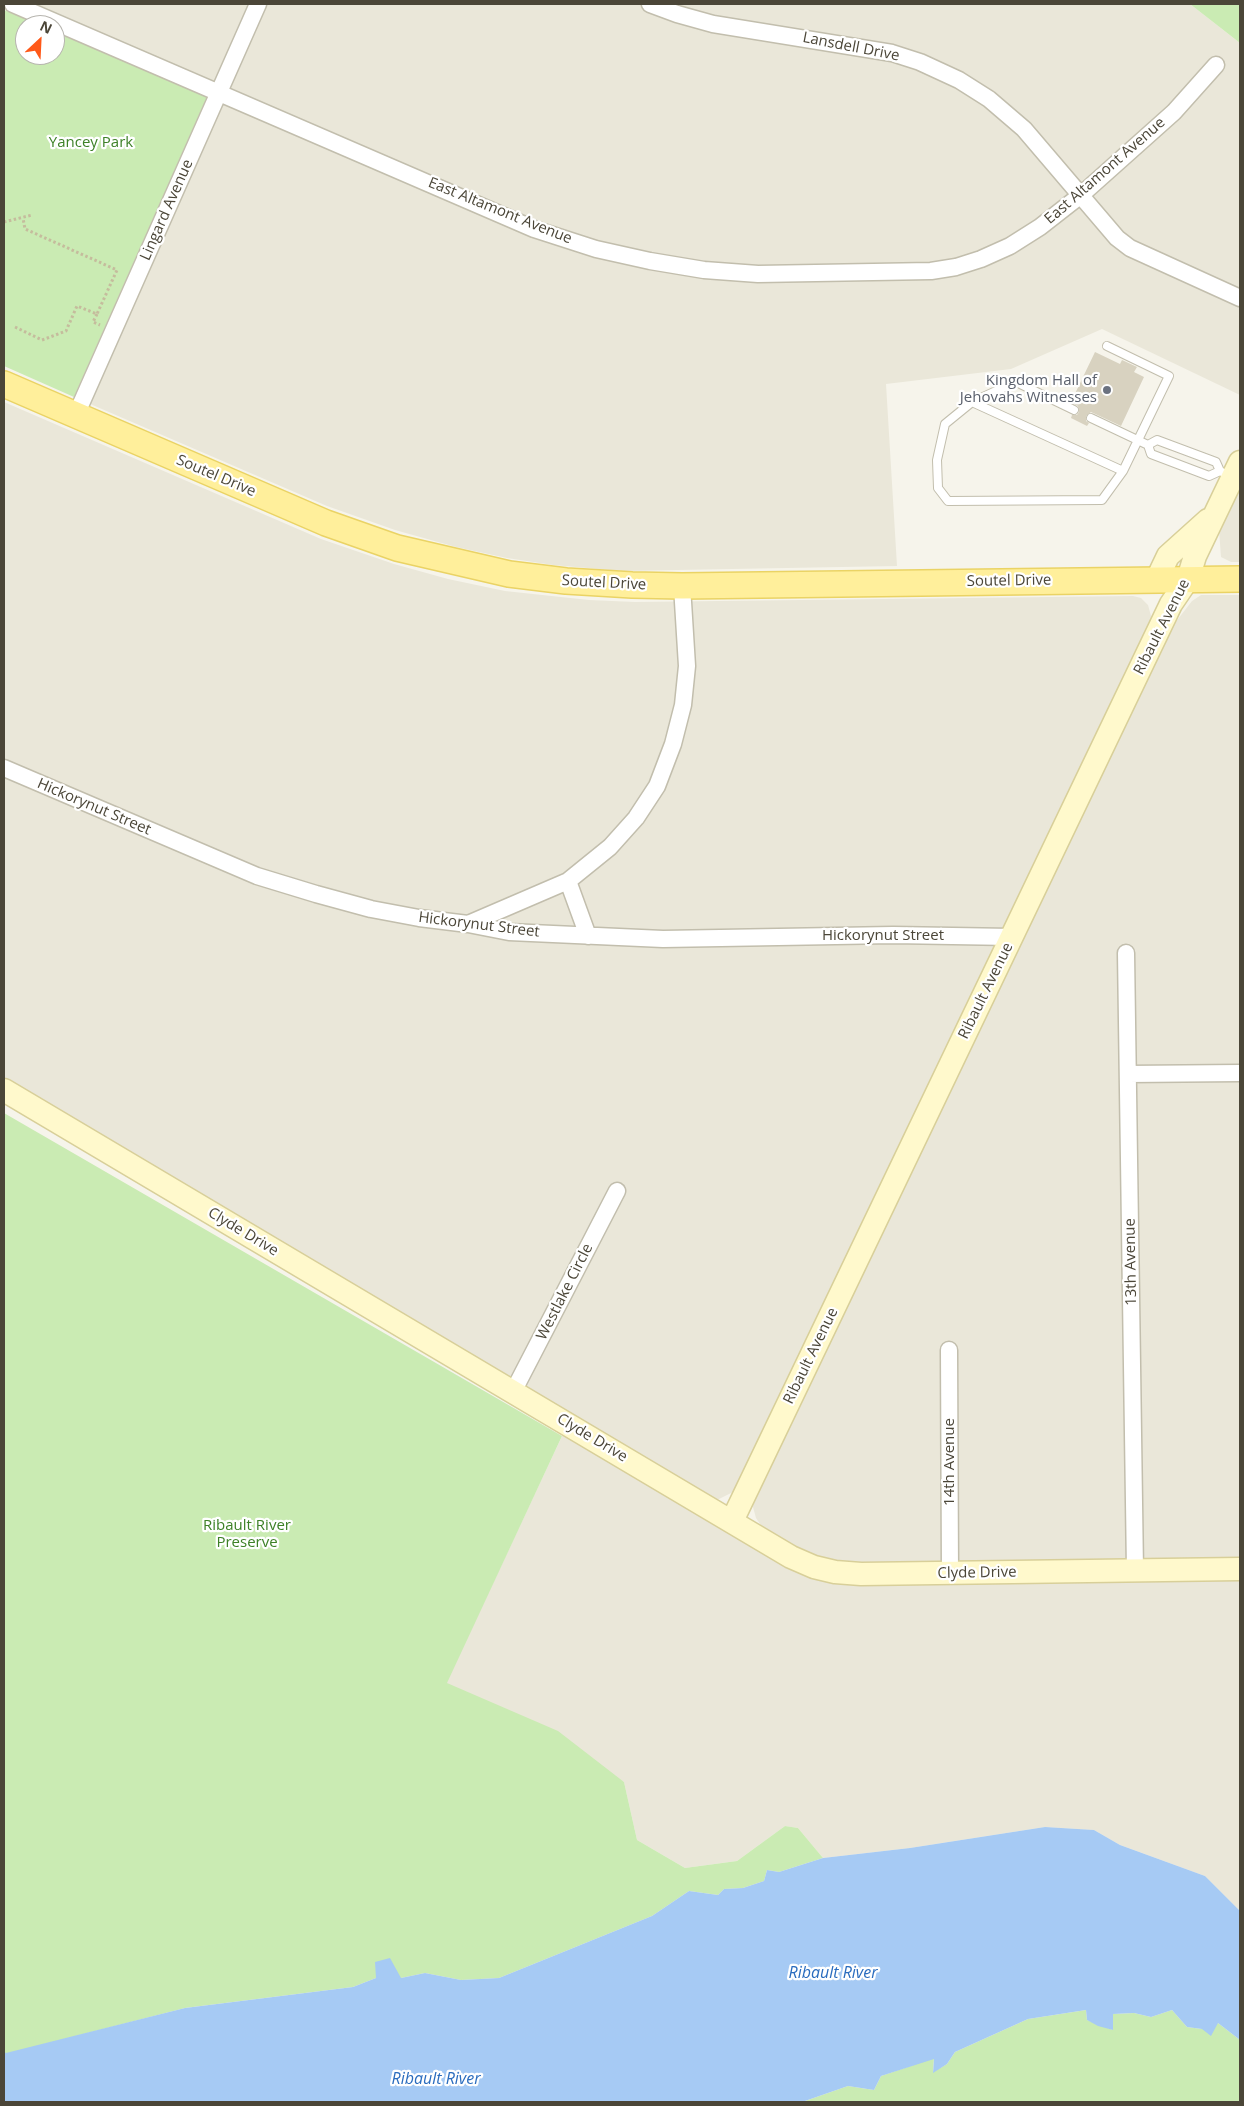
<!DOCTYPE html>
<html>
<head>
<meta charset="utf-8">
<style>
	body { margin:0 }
	#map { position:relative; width:1244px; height:2106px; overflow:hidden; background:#f6f4eb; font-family:"Open Sans",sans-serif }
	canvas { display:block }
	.frame { position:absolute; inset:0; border:5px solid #4b4638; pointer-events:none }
	.north { position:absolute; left:15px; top:15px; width:50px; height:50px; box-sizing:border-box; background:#fff; border:1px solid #b7b5af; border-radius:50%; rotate:25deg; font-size:14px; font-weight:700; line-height:20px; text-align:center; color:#4b4638 }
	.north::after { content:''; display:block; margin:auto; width:18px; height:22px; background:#ff5919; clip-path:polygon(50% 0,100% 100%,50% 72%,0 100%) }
</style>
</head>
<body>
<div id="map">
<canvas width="1244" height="2106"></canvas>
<div class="frame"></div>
<div class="north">N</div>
</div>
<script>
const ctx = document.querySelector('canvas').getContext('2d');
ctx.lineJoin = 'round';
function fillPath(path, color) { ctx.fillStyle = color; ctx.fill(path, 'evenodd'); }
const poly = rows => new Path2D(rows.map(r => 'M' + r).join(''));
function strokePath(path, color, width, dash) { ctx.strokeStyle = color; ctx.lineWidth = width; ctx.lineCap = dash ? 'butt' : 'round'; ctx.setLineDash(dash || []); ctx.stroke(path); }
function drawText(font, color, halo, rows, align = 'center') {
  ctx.font = font + ' "Open Sans",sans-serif'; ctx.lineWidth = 4.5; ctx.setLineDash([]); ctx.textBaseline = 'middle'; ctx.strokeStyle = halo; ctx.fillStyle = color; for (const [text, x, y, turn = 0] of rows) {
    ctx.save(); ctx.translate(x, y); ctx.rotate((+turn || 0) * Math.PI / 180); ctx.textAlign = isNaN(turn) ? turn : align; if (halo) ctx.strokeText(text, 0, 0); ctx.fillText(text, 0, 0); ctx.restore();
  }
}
const residential = poly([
	[4,4,1190,4,1240,43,1240,395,1102,329,1011,369,886,384,897,566,622,571,553,565,507,558,456,547,395,530,327,506,74,397,207,97,55,32,55,25,39,25,4,10],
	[4,402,321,539,394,564,448,579,505,591,589,600,635,602,1133,596,1141,598,1148,605,1151,616,1148,633,740,1485,733,1492,717,1500,4,1082],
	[1240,486,1240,562,1231,562,1221,557,1219,530],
	[1201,595,1240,595,1240,1561,867,1566,812,1557,764,1530,756,1518,753,1507,754,1495,1164,637,1192,601],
	[564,1432,787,1566,1240,1578,1240,1911,1205,1876,1120,1845,1094,1830,1045,1827,910,1848,823,1858,798,1828,785,1826,737,1861,685,1868,637,1840,624,1782,446,1683]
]);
const green = poly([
	[1190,4,1240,4,1240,43],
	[4,10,39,25,25,25,25,55,55,55,55,32,207,97,74,397,4,366],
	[4,1113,562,1436,447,1683,558,1731,624,1782,637,1840,685,1868,737,1861,785,1826,798,1828,823,1858,779,1872,767,1870,764,1881,743,1888,724,1889,718,1895,689,1891,652,1916,499,1978,461,1980,425,1973,401,1978,376,1978,353,1987,185,2008,6,2054,4,2052],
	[1086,2010,1087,2020,1113,2030,1113,2014,1134,2013,1151,2017,1172,2010,1187,2027,1202,2029,1218,2023,1240,2040,1240,2102,802,2102,848,2086,874,2090,881,2076,934,2058,933,2072,947,2064,955,2052,1028,2019]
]);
const water = poly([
	[1045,1827,1094,1830,1120,1845,1205,1876,1240,1911,1240,2040,1218,2023,1211,2036,1202,2029,1187,2027,1172,2010,1151,2017,1134,2013,1113,2014,1113,2030,1098,2026,1087,2020,1086,2010,1028,2019,955,2052,947,2064,933,2073,934,2059,881,2076,874,2090,848,2086,802,2102,4,2102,4,2052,6,2053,185,2008,353,1987,376,1978,375,1962,390,1958,401,1978,425,1973,461,1980,499,1978,652,1916,689,1891,718,1895,724,1889,743,1888,764,1881,767,1870,779,1872,823,1858,910,1848]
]);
const building = poly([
	[1095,352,1120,364,1122,360,1137,367,1134,372,1144,377,1121,426,1091,412,1086,416,1086,421,1089,423,1087,426,1071,418,1072,415,1077,415,1079,412,1078,406,1071,402]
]);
const path = poly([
	[4,222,32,215],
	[97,314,93,322,100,325],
	[15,327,42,340,66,331,77,306,97,314,117,270,25,229,23,218]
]);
const lane = poly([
	[972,402,1123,471,1169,376,1107,346],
	[1074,410,1016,382,972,402,945,424,937,460,938,488,948,501,1102,500,1123,471],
	[1091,418,1148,445,1151,454,1209,476,1220,471],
	[1148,445,1157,440,1216,462,1220,471,1224,473]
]);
const street = poly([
	[13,4,534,229,596,249,650,261,704,270,758,274,931,271,956,267,981,259,1010,246,1040,227,1081,195,1174,112,1216,65],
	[650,4,677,14,713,24,892,53,920,62,959,80,989,99,1024,129,1117,238,1130,248,1240,298],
	[76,415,258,4],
	[4,768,257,876,316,894,371,909,419,918,468,924,509,932,663,939,893,935,1012,937],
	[568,881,588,936],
	[468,924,568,881,610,847,636,818,657,786,673,744,683,705,687,666,682,586],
	[1126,953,1135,1571],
	[1128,1074,1240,1073],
	[949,1350,950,1574],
	[513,1392,617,1191]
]);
const secondary = poly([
	[1157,579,1168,556,1208,520],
	[4,1090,791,1557,814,1567,835,1572,861,1574,1240,1569],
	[732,1521,1171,604,1188,579,1195,556,1240,462]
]);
const primary = poly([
	[4,384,326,523,397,548,509,574,566,581,632,585,682,586,1240,579]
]);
const markers = [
	[1107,390,5,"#6b7280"]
];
const streetNames = [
	["Lansdell Drive",851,47,11],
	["East Altamont Avenue",1105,171,-41],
	["Lingard Avenue",167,210,-66],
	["East Altamont Avenue",500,211,22],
	["Soutel Drive",216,476,23],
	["Soutel Drive",1009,581,-1],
	["Soutel Drive",604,583,3],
	["Ribault Avenue",1162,627,-63],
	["Hickorynut Street",94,807,23],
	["Hickorynut Street",479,925,7],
	["Hickorynut Street",883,936],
	["Ribault Avenue",986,991,-64],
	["Clyde Drive",243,1232,31],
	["13th Avenue",1131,1262,-91],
	["Westlake Circle",565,1292,-63],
	["Ribault Avenue",811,1356,-64],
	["Clyde Drive",592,1438,31],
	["14th Avenue",950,1462,-90],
	["Clyde Drive",977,1573,-1]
];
const parkNames = [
	["Yancey Park",91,143],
	["Ribault River",247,1526],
	["Preserve",247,1543]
];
const worshipNames = [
	["Kingdom Hall of",1097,381],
	["Jehovahs Witnesses",1097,398]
];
const waterNames = [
	["Ribault River",833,1973],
	["Ribault River",436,2079]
];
fillPath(residential, '#eae7d9');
fillPath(green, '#caebb3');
fillPath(water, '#a6caf4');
fillPath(building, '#d8d2c0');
strokePath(lane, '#c2bead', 10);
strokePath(street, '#c2bead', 19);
strokePath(secondary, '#d8cf99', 25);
strokePath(primary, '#ead365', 28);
strokePath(path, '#c5bc9d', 3, [2.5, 2.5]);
strokePath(lane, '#fff', 8);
strokePath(street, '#fff', 16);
strokePath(secondary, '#fff9cc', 22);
strokePath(primary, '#ffef9b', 25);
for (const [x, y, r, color] of markers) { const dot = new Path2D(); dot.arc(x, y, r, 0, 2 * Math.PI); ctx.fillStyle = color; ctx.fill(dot); strokePath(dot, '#fff', 2); }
drawText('15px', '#4b4638', '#fff', streetNames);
drawText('15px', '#3d8127', '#fff', parkNames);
drawText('15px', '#5b616d', '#fff', worshipNames, 'right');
drawText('italic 16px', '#2a6cbe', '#fff', waterNames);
</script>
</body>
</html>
